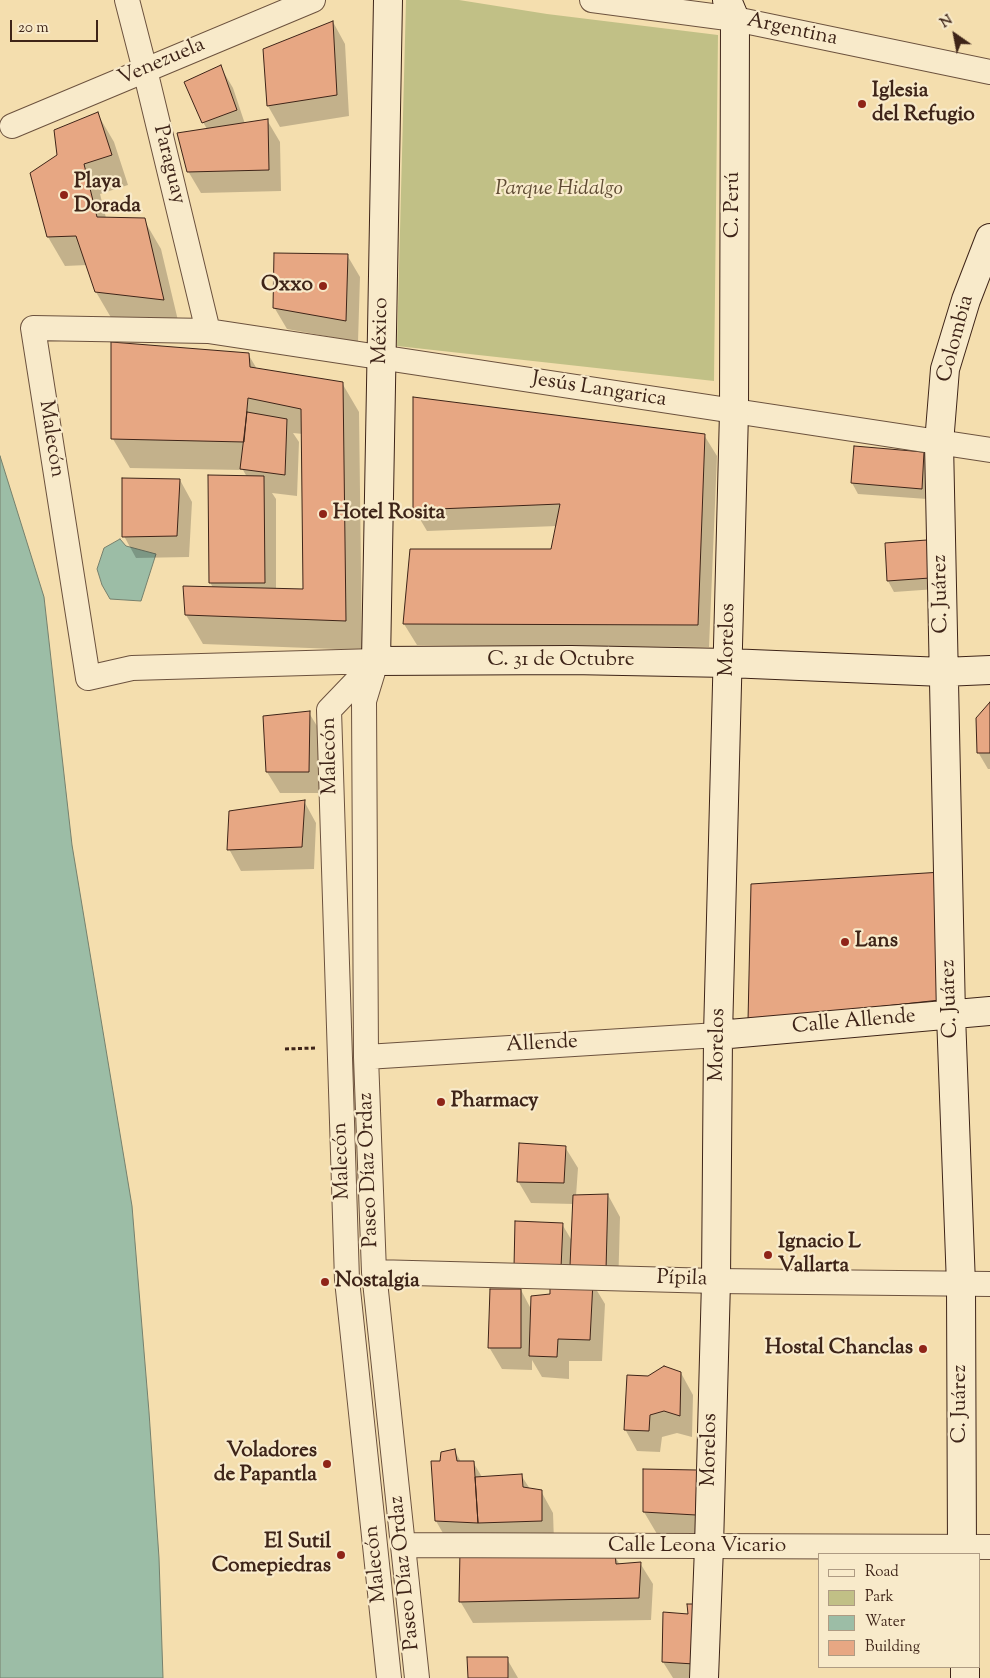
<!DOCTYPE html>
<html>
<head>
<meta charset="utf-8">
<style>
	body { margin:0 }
	#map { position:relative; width:990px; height:1678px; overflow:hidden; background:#f4deae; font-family:"Sorts Mill Goudy",serif }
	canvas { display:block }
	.legend { position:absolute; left:818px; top:1553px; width:162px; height:115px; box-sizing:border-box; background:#f8eaca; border:1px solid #ae9b83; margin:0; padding:6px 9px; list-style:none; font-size:15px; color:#3e2418 }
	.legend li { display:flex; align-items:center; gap:10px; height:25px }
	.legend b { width:25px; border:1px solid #ae9b83 }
	.north { position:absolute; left:930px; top:10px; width:50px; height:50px; -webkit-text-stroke:4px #f8eaca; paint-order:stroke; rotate:327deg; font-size:14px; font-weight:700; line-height:20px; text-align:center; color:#3e2418 }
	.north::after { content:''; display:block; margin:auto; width:18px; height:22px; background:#3e2418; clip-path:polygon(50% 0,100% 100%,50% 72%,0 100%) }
	.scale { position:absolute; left:10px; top:20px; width:88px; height:22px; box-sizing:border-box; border:2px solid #3e2418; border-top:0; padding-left:6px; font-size:15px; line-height:18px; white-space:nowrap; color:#3e2418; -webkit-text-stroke:4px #f8eaca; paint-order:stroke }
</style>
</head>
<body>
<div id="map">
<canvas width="990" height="1678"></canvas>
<ul class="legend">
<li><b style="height:6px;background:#f8eaca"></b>Road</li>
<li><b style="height:14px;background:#c1c086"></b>Park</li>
<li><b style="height:14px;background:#9cbda6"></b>Water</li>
<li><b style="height:14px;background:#e7a783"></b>Building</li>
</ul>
<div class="north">N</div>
<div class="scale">20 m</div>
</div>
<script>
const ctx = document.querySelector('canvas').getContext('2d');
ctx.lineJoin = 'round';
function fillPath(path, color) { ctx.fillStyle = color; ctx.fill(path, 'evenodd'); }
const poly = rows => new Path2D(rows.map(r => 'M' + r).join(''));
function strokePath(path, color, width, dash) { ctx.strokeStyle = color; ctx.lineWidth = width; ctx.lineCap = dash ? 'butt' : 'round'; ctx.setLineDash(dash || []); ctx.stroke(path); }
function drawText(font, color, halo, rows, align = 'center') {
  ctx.font = font + ' "Sorts Mill Goudy",serif'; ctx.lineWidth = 4.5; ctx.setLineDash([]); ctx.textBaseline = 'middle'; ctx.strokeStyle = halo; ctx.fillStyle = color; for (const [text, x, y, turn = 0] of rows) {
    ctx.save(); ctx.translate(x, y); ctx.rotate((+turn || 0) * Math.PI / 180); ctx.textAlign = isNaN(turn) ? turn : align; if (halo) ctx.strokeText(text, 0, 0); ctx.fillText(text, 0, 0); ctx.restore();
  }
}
const green = poly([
	[406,0,459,0,547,14,718,35,714,381,397,346]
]);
const water = poly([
	[0,456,44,597,72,845,132,1206,149,1412,159,1558,163,1678,0,1678,0,456],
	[120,539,126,546,156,554,141,601,110,599,102,585,97,569,104,548,120,539]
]);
const shadow = poly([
	[333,22,345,44,349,116,280,127,268,106],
	[220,66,233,88,245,124,267,120,280,142,281,191,201,193,188,171,207,129,203,122],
	[97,113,114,142,128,185,100,194,106,218,144,220,161,249,180,329,113,321,96,292,87,265,65,266,48,237,58,156],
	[347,255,360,277,358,342,287,329,274,307],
	[248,354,257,369,342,383,359,412,362,650,203,644,186,615,213,588,210,582,247,477,243,470,130,468,113,439],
	[293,433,303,434,304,590,276,589,276,499,272,493,297,496,299,442],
	[704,435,717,456,709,647,417,645,404,624,553,550,557,526,427,531,414,509],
	[855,448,924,453,930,464,927,499,858,494,852,483],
	[180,480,192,502,189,557,136,558,124,536],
	[927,541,933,553,936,589,894,592,888,581],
	[990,704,990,769,988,769,978,752],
	[309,713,322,734,321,793,280,793,267,772],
	[304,801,316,823,314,869,241,871,229,849],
	[941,874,952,1021,762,1042],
	[565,1147,578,1168,576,1196,608,1195,620,1217,618,1291,596,1289,605,1304,602,1361,569,1361,569,1379,542,1377,532,1360,532,1370,502,1369,489,1347,521,1290,531,1309,551,1295,551,1289,527,1288,515,1267,562,1224,572,1241,574,1204,531,1203,518,1181],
	[681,1373,693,1395,692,1437,677,1433,662,1437,660,1452,637,1451,625,1429,648,1378],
	[454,1450,461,1462,473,1462,482,1477,521,1475,530,1489,541,1491,553,1513,554,1542,448,1542,436,1521,441,1462],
	[696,1471,708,1492,708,1536,657,1534,644,1512],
	[614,1555,620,1565,640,1563,653,1584,651,1620,473,1623,460,1601],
	[664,1614,706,1678,673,1678,663,1662],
	[507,1659,518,1678,469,1678]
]);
const building = poly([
	[333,21,337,95,267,106,263,49,333,21],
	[221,65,237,110,202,123,184,82,221,65],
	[98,112,112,155,84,164,97,217,145,218,164,300,95,292,76,236,47,237,30,173,57,155,54,130,98,112],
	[268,119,269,170,187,172,177,133,268,119],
	[274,253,348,254,346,321,273,308,274,253],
	[111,342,249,353,250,367,343,382,346,621,185,615,183,586,303,589,301,409,248,398,244,442,111,439,111,342],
	[413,397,705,434,698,625,403,624,410,549,551,549,560,504,413,510,413,397],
	[247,412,287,419,285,475,240,469,247,412],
	[854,446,924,452,922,489,851,483,854,446],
	[208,475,264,476,265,583,209,583,208,475],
	[122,478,180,479,177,536,122,537,122,478],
	[927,540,930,578,887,581,885,543,927,540],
	[990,702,990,753,977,753,976,718,990,702],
	[310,711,309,772,266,772,263,716,310,711],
	[305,800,302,847,227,850,229,811,305,800],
	[942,872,940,1000,748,1021,751,884,942,872],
	[519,1143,566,1146,564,1183,517,1182,519,1143],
	[608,1194,606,1270,570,1266,573,1195,608,1194],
	[515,1221,563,1223,561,1268,514,1267,515,1221],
	[550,1280,593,1281,590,1340,558,1339,557,1357,529,1356,531,1296,550,1294,550,1280],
	[490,1289,521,1289,521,1348,488,1348,490,1289],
	[664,1366,681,1372,680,1416,664,1411,650,1415,649,1431,624,1430,627,1375,648,1376,664,1366],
	[455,1449,457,1461,474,1461,478,1523,435,1521,431,1461,440,1461,441,1452,455,1449],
	[643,1469,697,1470,696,1515,643,1512,643,1469],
	[522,1474,523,1487,542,1490,542,1521,478,1523,475,1477,522,1474],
	[460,1551,615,1553,616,1564,641,1562,639,1598,459,1602,460,1551],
	[687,1604,696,1604,694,1664,662,1662,663,1612,688,1614,687,1604],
	[467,1657,508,1657,508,1678,468,1678,467,1657]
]);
const path = poly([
	[285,1049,315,1048]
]);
const street = poly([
	[127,0,145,70,208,331],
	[592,0,735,19,990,72],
	[12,126,313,0],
	[376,661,132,668,88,678,33,328,208,331,990,450],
	[376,661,329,710,347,1280,389,1678],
	[375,665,364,701,366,1057,374,1272,417,1678],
	[366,1057,718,1035],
	[374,1272,716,1281,990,1284],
	[404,1545,990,1547]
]);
const secondary = poly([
	[388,0,376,661,571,660,728,663,943,672,990,670],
	[718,1035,990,1011],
	[962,1554,961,1285,951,1015,939,443,945,369,966,300,990,238],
	[965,1667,965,1678],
	[704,1678,709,1547,716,1281,718,1035,734,412,735,19,727,0]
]);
const markers = [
	[862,104,5,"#8f2418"],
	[64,195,5,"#8f2418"],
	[323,286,5,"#8f2418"],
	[323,514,5,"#8f2418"],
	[845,942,5,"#8f2418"],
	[441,1102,5,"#8f2418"],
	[768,1255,5,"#8f2418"],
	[325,1282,5,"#8f2418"],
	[923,1349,5,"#8f2418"],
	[327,1464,5,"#8f2418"],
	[341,1555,5,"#8f2418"]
];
const streetNames = [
	["Argentina",792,31,12],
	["Venezuela",162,63,-23],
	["Paraguay",168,165,76],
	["C. Perú",734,205,-90],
	["México",382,331,-89],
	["Colombia",957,339,-75],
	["Jesús Langarica",599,391,9],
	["Malecón",50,439,81],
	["C. Juárez",942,594,-91],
	["Morelos",729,640,-89],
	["C. 31 de Octubre",561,661],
	["Malecón",331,756,-91],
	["C. Juárez",951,999,-92],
	["Calle Allende",854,1023,-5],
	["Allende",542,1045,-3],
	["Morelos",719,1045,-89],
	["Malecón",343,1161,-92],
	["Paseo Díaz Ordaz",370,1170,-92],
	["Pípila",682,1280,2],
	["C. Juárez",961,1404,-90],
	["Morelos",711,1450,-89],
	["Calle Leona Vicario",697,1547],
	["Malecón",377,1564,-96],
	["Paseo Díaz Ordaz",406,1573,-96]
];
const poiNames = [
	["Iglesia",872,92],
	["del Refugio",872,116],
	["Playa",74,183],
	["Dorada",74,207],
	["Oxxo",313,286,"right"],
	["Hotel Rosita",333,514],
	["Lans",855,942],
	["Pharmacy",451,1102],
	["Ignacio L",778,1243],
	["Vallarta",778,1267],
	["Nostalgia",335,1282],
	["Hostal Chanclas",913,1349,"right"],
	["Voladores",317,1452,"right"],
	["de Papantla",317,1476,"right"],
	["El Sutil",331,1543,"right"],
	["Comepiedras",331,1567,"right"]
];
const parkNames = [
	["Parque Hidalgo",559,190]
];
fillPath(green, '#c1c086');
fillPath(water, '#9cbda6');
strokePath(water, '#76806d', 1);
fillPath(shadow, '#0003');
fillPath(building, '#e7a783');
strokePath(building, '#3e2418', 1);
strokePath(street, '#6c523e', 26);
strokePath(secondary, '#3e2418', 30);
strokePath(path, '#3e2418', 3, [4, 2.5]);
strokePath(street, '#f8eaca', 24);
strokePath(secondary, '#f8eaca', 28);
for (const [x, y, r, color] of markers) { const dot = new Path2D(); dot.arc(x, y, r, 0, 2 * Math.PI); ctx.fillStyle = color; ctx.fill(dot); strokePath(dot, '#f8eaca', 2); }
drawText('21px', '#3e2418', '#f8eaca', streetNames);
drawText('bold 21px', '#3e2418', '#f8eaca', poiNames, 'left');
drawText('italic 21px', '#5f4b34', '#f8eaca', parkNames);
</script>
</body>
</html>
